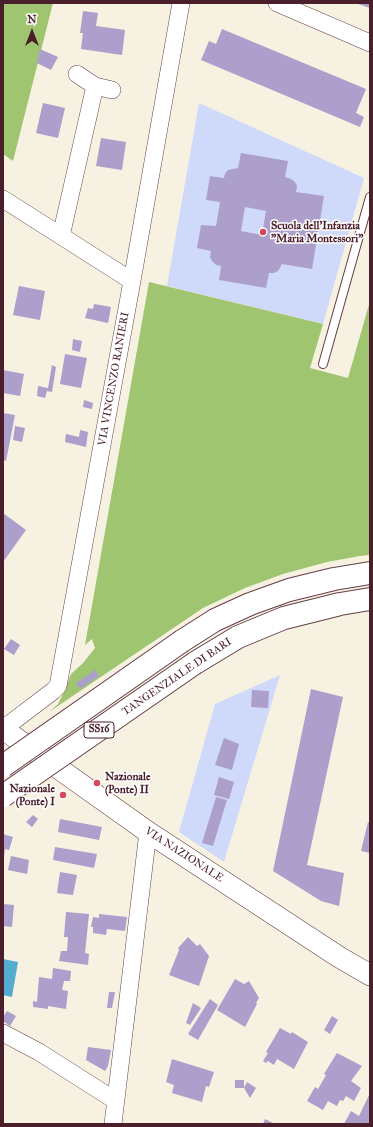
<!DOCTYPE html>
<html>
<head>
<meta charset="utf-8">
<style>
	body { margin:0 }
	#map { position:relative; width:373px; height:1127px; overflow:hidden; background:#f7f1e1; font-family:"IM FELL Great Primer",serif }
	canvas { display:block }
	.frame { position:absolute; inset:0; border:4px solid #4a1f2b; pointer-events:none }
	.north { position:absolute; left:12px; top:12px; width:40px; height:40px; -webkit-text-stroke:3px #fff; paint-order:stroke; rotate:0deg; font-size:11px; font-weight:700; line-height:16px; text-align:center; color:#4a1f2b }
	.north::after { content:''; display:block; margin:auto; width:14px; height:18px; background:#4a1f2b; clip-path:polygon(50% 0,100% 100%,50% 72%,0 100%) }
</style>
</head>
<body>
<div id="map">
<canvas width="373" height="1127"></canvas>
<div class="frame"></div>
<div class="north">N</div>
</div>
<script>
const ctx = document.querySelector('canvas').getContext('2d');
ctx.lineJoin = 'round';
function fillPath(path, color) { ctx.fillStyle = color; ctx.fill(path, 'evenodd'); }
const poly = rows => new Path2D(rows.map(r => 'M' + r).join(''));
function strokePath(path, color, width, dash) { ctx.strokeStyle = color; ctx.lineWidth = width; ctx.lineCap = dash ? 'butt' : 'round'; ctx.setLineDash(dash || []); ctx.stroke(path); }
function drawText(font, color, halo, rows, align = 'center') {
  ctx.font = font + ' "IM FELL Great Primer",serif'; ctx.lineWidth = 3; ctx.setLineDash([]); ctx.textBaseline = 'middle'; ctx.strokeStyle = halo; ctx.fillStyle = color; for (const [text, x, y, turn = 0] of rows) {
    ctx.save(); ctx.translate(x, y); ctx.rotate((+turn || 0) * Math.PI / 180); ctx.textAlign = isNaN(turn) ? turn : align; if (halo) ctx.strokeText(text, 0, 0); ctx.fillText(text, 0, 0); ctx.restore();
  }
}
const built = poly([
	[199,103,364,178,323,324,167,286],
	[280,675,224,862,179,832,215,704]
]);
const green = poly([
	[3,3,53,3,13,161,3,154],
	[149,282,323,324,310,368,348,378,370,301,370,555,360,556,327,562,283,574,245,588,203,608,49,712,58,704,64,692,71,674,83,663,95,648,92,639,85,645]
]);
const water = poly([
	[3,959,18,962,12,997,3,995]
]);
const building = poly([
	[355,3,370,3,370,8],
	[83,11,98,13,96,26,125,30,122,55,81,49,83,33,80,33],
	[222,29,366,89,356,113,364,117,360,127,201,60,209,41,216,44],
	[40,49,58,57,51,70,37,63],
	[43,103,65,108,58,138,36,133],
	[101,138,126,142,122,170,96,166],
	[241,153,288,161,285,177,291,179,295,182,297,186,296,192,324,196,312,269,282,264,278,271,274,273,269,273,266,288,219,280,221,266,216,265,212,261,210,257,211,251,197,248,201,225,216,226,220,202,206,200,210,176,224,178,225,174,228,170,238,168],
	[245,207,266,211,262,235,241,231],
	[19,286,45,291,40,320,13,315],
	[94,304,111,307,108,323,85,318,88,308,93,309],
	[73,339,82,341,80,352,72,350],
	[65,354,87,358,81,388,60,384],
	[52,365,56,367,52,392,47,391,45,398,37,396,38,386,48,388],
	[3,370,24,374,20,396,3,393],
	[84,400,93,403,92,409,83,407],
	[3,413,15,415,6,461,3,460],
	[15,426,25,428,22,442,13,440],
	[80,430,88,432,86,447,65,442,66,434,79,437],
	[3,513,26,530,3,562],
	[11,639,20,645,14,655,4,649],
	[95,670,99,676,80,689,76,683],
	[311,689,343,697,307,865,344,873,339,906,321,901,273,871],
	[252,690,269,691,268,708,251,707],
	[224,738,239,744,232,770,215,765],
	[219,777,234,782,229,799,214,795],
	[216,797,227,800,213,846,202,843],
	[33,815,38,819,32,827,26,822],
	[60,819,102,827,99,840,58,832],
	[368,822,370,822,370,853,361,851],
	[3,834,13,837,9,850,5,849,4,856,3,856],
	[55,847,97,854,94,868,53,860],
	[11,856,29,860,27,874,8,870],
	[60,872,77,875,73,895,57,893],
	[3,904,14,905,12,927,3,926],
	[66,912,89,914,85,953,89,954,88,965,59,961,61,951,67,951,68,937,64,937],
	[99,914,127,917,125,931,107,929,106,935,93,933,93,927,91,927,93,917,99,918],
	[188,937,197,946,200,944,209,956,199,986,169,975,179,950,178,948],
	[53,968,71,971,70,981,64,981,62,990,68,991,66,1009,48,1006,48,1009,33,1007,33,1001,37,1002,39,977,52,979],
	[235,979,244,984,249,981,259,998,256,1003,257,1004,245,1027,217,1010],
	[109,992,115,992,112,1008,107,1008],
	[210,999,218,1005,198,1040,188,1034],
	[193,1003,201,1008,190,1025,186,1023],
	[7,1011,16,1016,10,1026,3,1021,3,1017],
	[332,1016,338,1020,330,1034,324,1030],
	[280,1028,291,1034,292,1032,308,1042,294,1069,277,1059,274,1065,268,1061,266,1063,263,1061,268,1053,266,1052],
	[88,1047,111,1050,108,1066,105,1071,86,1060],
	[337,1053,362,1066,351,1081,361,1088,354,1101,346,1096,343,1101,340,1100,337,1106,328,1101,323,1110,307,1101,315,1087,318,1089,326,1075,324,1074],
	[172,1059,214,1072,209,1087,206,1086,202,1102,172,1093,174,1085,166,1082],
	[235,1080,244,1080,244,1088,235,1088],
	[247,1082,256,1088,250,1098,244,1088],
	[370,1093,370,1124,344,1124,351,1111,359,1116],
	[265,1119,275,1124,263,1124]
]);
const service = poly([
	[323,364,370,197]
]);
const minor = poly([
	[277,3,370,43],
	[77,74,95,86,112,90],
	[3,199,132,281],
	[61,236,95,86],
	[3,729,53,691,58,686,132,281,181,3],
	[3,1033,39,1052,116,1101],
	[113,1124,148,832]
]);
const tertiary = poly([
	[3,729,148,832,339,957,370,975]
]);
const trunk = poly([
	[182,641,215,620,250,604,289,590,334,579,370,573],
	[195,663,238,637,284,618,340,604,370,599]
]);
const trunkBridge = poly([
	[3,766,182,641],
	[3,796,195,663]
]);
const markers = [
	[263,232,4,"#d1495b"],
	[97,783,4,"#d1495b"],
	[63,795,4,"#d1495b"]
];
const shields = [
	[99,730,30]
];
const shieldNames = [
	["SS16",99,730]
];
const poiNames = [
	["Scuola dell'Infanzia",271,226],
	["\"Maria Montessori\"",271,239],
	["Nazionale",105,777],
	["(Ponte) II",105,790],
	["Nazionale",55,789,"right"],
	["(Ponte) I",55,802,"right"]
];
const streetNames = [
	["VIA VINCENZO RANIERI",114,379,-80],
	["TANGENZIALE DI BARI",177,677,-34],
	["VIA NAZIONALE",184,855,33]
];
fillPath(built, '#cfdafa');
fillPath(green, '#a0c570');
fillPath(water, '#54acd1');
fillPath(building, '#ac9fcb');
strokePath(service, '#643e46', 10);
strokePath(minor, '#643e46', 18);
strokePath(tertiary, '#643e46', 22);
strokePath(trunk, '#643e46', 24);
strokePath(service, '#fff', 8);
strokePath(minor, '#fff', 17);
strokePath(tertiary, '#fff', 21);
strokePath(trunk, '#fff', 22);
strokePath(trunkBridge, '#643e46', 24, []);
strokePath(trunkBridge, '#fff', 22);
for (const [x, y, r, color] of markers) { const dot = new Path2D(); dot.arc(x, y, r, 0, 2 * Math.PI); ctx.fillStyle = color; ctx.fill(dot); strokePath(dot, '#fff', 1.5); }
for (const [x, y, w] of shields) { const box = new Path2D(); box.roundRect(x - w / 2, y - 8, w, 16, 3); ctx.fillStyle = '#fff'; ctx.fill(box); strokePath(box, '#4a1f2b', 1); }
drawText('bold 10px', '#4a1f2b', null, shieldNames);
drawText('bold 11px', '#4a1f2b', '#fff', poiNames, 'left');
drawText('11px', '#4a1f2b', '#fff', streetNames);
</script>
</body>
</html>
